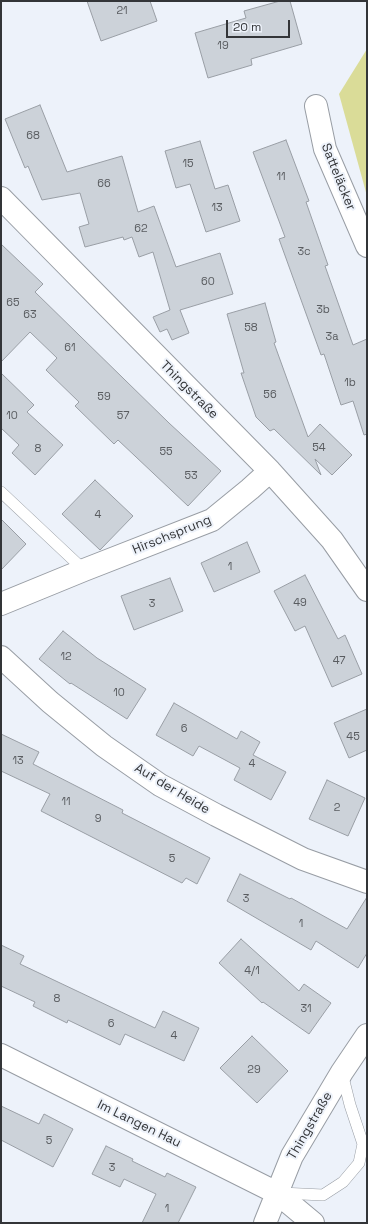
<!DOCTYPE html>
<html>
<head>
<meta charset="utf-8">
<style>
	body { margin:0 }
	#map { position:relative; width:368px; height:1224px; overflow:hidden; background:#edf2fa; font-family:"Space Grotesk",sans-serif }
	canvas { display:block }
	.frame { position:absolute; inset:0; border:2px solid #333538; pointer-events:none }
	.scale { position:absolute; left:226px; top:20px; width:64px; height:18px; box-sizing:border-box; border:2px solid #333538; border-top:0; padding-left:5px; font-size:12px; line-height:14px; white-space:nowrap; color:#333538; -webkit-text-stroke:3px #edf2fa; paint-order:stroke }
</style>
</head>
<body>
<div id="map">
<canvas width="368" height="1224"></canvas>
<div class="frame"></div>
<div class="scale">20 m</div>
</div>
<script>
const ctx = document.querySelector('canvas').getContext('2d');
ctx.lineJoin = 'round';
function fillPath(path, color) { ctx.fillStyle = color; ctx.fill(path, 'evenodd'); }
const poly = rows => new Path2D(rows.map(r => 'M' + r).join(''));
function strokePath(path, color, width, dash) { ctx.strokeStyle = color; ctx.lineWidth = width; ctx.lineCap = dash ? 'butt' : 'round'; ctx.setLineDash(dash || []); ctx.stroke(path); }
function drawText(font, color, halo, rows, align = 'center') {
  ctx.font = font + ' "Space Grotesk",sans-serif'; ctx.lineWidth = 4; ctx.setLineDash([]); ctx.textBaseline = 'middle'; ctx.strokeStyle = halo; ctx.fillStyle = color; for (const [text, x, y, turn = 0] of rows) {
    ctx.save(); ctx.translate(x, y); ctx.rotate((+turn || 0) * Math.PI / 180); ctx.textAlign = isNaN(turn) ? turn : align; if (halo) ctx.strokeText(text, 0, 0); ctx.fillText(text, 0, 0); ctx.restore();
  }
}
const green = poly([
	[367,49,367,196,339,94]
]);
const building = poly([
	[87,1,150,1,157,21,101,41,87,1],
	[280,1,290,1,302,44,251,59,252,65,208,78,195,33,246,18,244,11,280,1],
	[40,105,67,172,122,156,138,212,154,206,176,267,220,253,233,294,180,310,189,333,172,340,167,329,160,332,153,317,170,310,153,252,139,257,132,237,124,240,123,237,85,247,79,227,89,224,80,193,42,200,28,166,25,168,5,119,40,105],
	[286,140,309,201,306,202,328,265,325,266,353,345,367,339,367,434,364,435,353,401,341,405,324,354,321,355,279,239,285,237,253,152,286,140],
	[200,141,215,189,228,185,240,221,206,232,190,184,176,188,165,151,200,141],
	[1,244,43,284,35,292,169,423,221,471,188,506,118,440,114,444,75,406,79,402,46,370,57,358,30,332,1,362,1,244],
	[265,303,276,342,274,343,308,437,320,424,352,455,332,475,315,459,321,475,274,429,270,431,256,417,241,373,244,373,227,314,265,303],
	[1,373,34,405,27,412,63,445,35,475,12,453,19,445,1,428,1,373],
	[95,480,133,516,100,550,62,514,95,480],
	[1,519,26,544,1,570,1,519],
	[247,542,260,572,214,592,201,563,247,542],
	[305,575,338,639,345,635,362,674,332,687,305,626,295,631,274,591,305,575],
	[170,578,183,611,134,630,121,596,170,578],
	[63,631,97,658,146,689,127,719,71,683,70,684,39,659,63,631],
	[174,703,237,739,241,731,260,742,253,755,286,772,271,800,234,780,240,768,199,746,193,756,156,735,174,703],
	[367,709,367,750,349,758,334,723,367,709],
	[1,734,39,752,33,764,123,810,122,813,210,858,197,884,186,878,182,883,41,811,50,794,1,771,1,734],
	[327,780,365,798,348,836,309,819,327,780],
	[240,874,290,899,291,898,347,929,367,897,367,953,358,968,316,941,311,950,227,901,240,874],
	[241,939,299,991,304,984,331,1003,309,1034,263,1002,262,1003,219,963,241,939],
	[1,945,24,956,20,964,155,1028,163,1011,199,1028,184,1061,125,1034,120,1045,68,1020,67,1023,33,1006,35,1002,1,986,1,945],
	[252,1036,288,1071,257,1103,220,1068,252,1036],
	[1,1106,39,1124,44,1114,73,1129,53,1167,1,1140,1,1106],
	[106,1146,133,1159,132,1161,165,1177,167,1173,196,1187,178,1223,142,1223,156,1194,124,1179,120,1187,92,1174,106,1146]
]);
const service = poly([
	[1,492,84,570],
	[281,1193,323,1195,343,1182,359,1163,363,1144,350,1105,342,1073]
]);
const minor = poly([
	[316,106,325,149,367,246],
	[1,198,270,471,332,540,367,590],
	[1,604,84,570,212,520,250,489,270,471],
	[1,657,50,702,104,746,160,785,216,815,303,859,367,882],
	[1,1055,277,1193,313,1223],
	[265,1223,292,1156,342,1072,367,1035]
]);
const numberNames = [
	["21",122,11],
	["19",223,46],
	["68",33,136],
	["15",188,164],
	["11",281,177],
	["66",104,184],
	["13",217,208],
	["62",141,229],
	["3c",304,252],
	["60",208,282],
	["65",13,303],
	["3b",323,310],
	["63",30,315],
	["58",251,328],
	["3a",332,337],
	["61",70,348],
	["1b",350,383],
	["56",270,395],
	["59",104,397],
	["10",12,416],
	["57",123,416],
	["54",319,448],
	["8",38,449],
	["55",166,452],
	["53",191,476],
	["4",98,515],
	["1",230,567],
	["49",300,603],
	["3",152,604],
	["12",66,657],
	["47",339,661],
	["10",119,693],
	["6",184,729],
	["45",353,737],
	["13",18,761],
	["4",252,764],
	["11",66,802],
	["2",337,808],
	["9",98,819],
	["5",172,859],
	["3",246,899],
	["1",301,924],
	["4/1",252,971],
	["8",57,999],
	["31",306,1009],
	["6",111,1024],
	["4",174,1036],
	["29",254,1070],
	["5",49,1141],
	["3",112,1168],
	["1",167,1209]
];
const streetNames = [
	["Satteläcker",338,177,68],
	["Thingstraße",189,390,45],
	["Hirschsprung",172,535,-22],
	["Auf der Heide",172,789,31],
	["Im Langen Hau",139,1124,26],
	["Thingstraße",310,1126,-60]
];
fillPath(green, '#dadc98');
fillPath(building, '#ccd2d9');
strokePath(building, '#999ea5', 1);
strokePath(service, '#989da4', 12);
strokePath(minor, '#989da4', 24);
strokePath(service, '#fff', 11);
strokePath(minor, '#fff', 22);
drawText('11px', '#595c60', null, numberNames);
drawText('13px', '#333538', '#edf2fa', streetNames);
</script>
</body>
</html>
